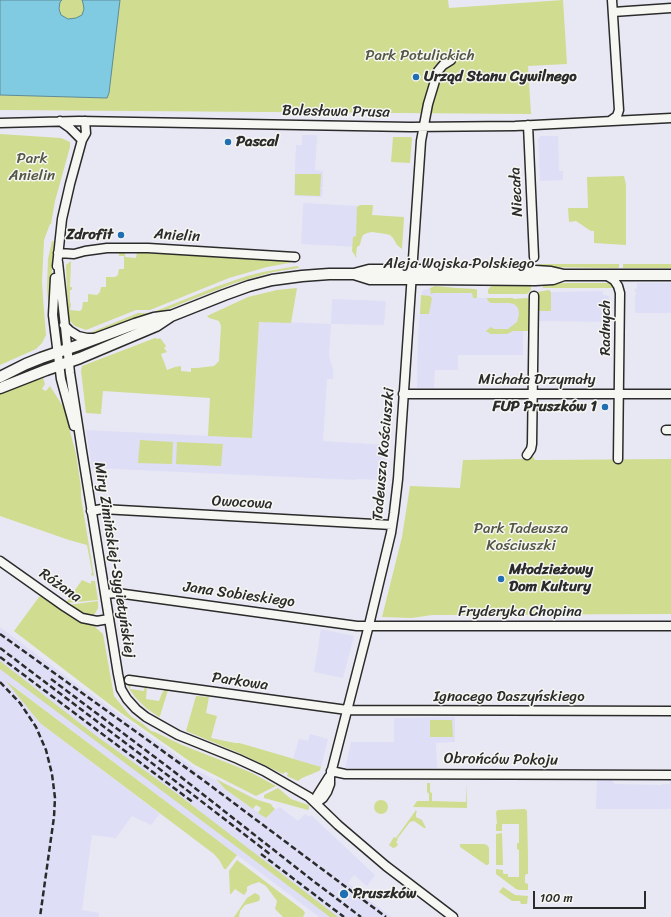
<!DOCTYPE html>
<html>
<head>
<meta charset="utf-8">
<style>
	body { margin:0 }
	#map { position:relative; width:671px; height:917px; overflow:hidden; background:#e8e8f4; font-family:Sriracha,sans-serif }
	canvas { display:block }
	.scale { position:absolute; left:533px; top:891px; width:113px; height:18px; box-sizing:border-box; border:2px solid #2b2b2b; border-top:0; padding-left:5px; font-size:12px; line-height:14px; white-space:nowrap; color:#2b2b2b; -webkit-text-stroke:3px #f6f6f2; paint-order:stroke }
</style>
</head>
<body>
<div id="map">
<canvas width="671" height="917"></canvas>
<div class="scale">100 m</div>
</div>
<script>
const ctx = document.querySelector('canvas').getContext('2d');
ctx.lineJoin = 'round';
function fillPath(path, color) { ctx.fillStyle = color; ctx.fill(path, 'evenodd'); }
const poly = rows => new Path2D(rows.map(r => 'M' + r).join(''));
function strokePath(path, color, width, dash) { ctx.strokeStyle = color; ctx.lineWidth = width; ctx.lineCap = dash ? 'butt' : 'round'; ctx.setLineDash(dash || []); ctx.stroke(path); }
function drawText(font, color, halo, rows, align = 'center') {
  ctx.font = font + ' Sriracha,sans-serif'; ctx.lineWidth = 3; ctx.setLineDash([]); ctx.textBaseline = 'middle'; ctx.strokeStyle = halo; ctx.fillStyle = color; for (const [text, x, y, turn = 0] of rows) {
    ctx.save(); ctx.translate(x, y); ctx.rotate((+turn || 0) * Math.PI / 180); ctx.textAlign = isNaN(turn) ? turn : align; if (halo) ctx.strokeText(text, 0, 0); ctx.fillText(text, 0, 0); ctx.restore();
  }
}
const built = poly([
	[302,135,317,135,315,170,323,171,323,187,322,187,322,189,323,189,322,197,294,196,296,145,302,145],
	[540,136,558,136,559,171,563,171,563,180,540,181,538,139],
	[303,203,359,206,357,247,301,244],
	[637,283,671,283,671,313,635,313,635,297,636,293,634,290,637,288],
	[435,286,456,288,475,289,477,290,477,298,513,298,514,299,527,298,523,331,523,355,458,355,458,370,435,370,434,388,417,388,418,336,422,291],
	[549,290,551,292,603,291,603,295,609,296,609,322,536,321,538,292],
	[332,299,386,301,384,325,331,324,329,356,333,369,333,379,327,379,323,441,387,445,385,480,357,479,356,480,92,468,86,430,252,438,259,321,331,324],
	[0,627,83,689,91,694,195,769,217,781,225,789,266,818,274,810,280,807,298,821,305,814,309,817,311,815,375,875,367,886,354,875,348,883,362,894,362,895,392,917,319,917,8,682,40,723,160,814,151,825,132,816,116,838,92,835,82,910,99,913,99,917,0,917],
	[321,629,354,636,343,678,314,672],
	[455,717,455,742,436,743,437,768,345,768,351,742,394,742,394,718],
	[310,734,328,739,321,767,293,759,299,739,308,741],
	[597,779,611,779,615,784,661,785,663,784,670,784,670,780,671,780,671,809,596,809]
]);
const green = poly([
	[0,0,448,0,449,8,563,0,567,64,528,66,531,114,0,110],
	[0,134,61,138,70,142,70,147,55,201,51,224,50,224,44,240,42,282,43,298,46,335,42,343,36,349,0,365],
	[393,137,411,137,412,138,410,163,391,162],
	[295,174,321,174,320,196,295,195],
	[624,176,626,185,626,245,594,243,594,231,591,231,576,221,569,222,568,208,588,208,587,177],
	[360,205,373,205,372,215,404,217,402,249,397,245,393,238,390,235,386,234,372,232,367,233,363,235,361,240,360,245,357,247,356,255,357,257,361,257,356,257,352,251,353,237,356,236,357,207],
	[52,241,54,241,51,285,53,339,51,338,47,288,48,259],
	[121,252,125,252,125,257,136,258,137,252,297,260,289,263,267,267,229,278,150,310,136,310,86,330,75,326,69,320,69,319,67,292,66,265,71,261,70,287,72,287,72,290,70,290,70,302,71,304,70,310,80,311,82,309,83,302,88,302,88,294,97,295,100,292,101,287,106,287,106,277,115,277,118,275,119,269,124,269,124,256,119,256,119,253],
	[539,264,619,264,619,267,618,268,537,267],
	[623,264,671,264,671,268,623,268],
	[297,266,299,267,299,268,273,272,235,283,183,303,181,304,166,310,114,326,94,333,82,334,78,331,83,333,89,333,138,313,151,313,218,286,247,276,263,272],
	[567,283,611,283,613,288,543,288,543,284],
	[494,284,531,284,531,290,527,294,489,294,488,293,488,290,490,287],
	[435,286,456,288,475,289,477,290,477,298,473,298,472,293,433,293,432,294,431,294,430,288],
	[297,288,291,323,259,322,252,438,208,436,210,398,103,391,101,414,86,413,81,371,82,366,155,338,158,339,160,338,166,346,164,348,167,352,161,354,167,370,175,367,181,366,181,371,191,372,191,368,197,368,214,366,219,361,221,326,219,321,209,318,207,316,248,297,277,290],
	[549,290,551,292,551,311,538,311,537,294,538,292],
	[421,295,430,296,432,298,429,314,420,314],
	[487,298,513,298,514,299,527,298,531,301,531,331,513,331,507,334,490,334,488,332,486,332,487,330,491,327,494,329,508,329,517,322,519,314,518,308,514,304,509,303,491,303,488,301],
	[43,378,45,384,42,389,46,391,50,386,64,408,76,454,81,488,81,497,94,576,91,575,92,572,87,545,69,540,0,516,0,393],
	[140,440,173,442,172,464,138,463],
	[177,442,223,444,221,466,176,464],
	[529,457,533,457,535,460,542,460,671,459,671,614,432,615,412,618,382,617,402,537,410,486,460,488,463,460,527,459],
	[82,580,91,584,91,581,95,581,98,600,66,603],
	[43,595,82,620,88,624,94,625,95,627,103,634,114,696,127,712,132,717,143,724,151,731,155,732,182,745,233,765,252,773,276,786,256,796,195,765,121,713,14,631,39,597],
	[98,601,98,608,93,617,88,617,68,605],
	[0,661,95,735,176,793,338,917,330,917,0,669],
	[126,680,131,683,130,689,144,691,145,686,147,686,146,699,159,701,162,693,166,689,182,690,183,692,168,690,160,716,159,717,146,708,136,698,130,690],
	[6,681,237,855,226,869,224,869,220,861,214,854,40,723],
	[196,696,209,697,206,713,217,716,211,738,235,743,239,743,250,746,321,767,320,770,319,771,302,778,298,781,287,776,288,773,285,772,283,774,239,753,186,731],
	[430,720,452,720,453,737,430,737],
	[216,779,255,799,271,804,272,806,275,809,266,818,258,813,261,808,256,805,253,809,225,789],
	[427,783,430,783,430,792,432,793,432,801,466,802,467,783,467,808,413,807,417,801,429,801,429,794,427,792],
	[278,788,291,799,308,805,309,806,309,809,308,810,264,798,264,795],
	'374 807a7 7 0 1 1 14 0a7 7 0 1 1-14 0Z',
	[416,810,417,812,416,813,416,817,422,820,426,828,424,828,414,821,410,822,397,839,398,840,396,842,398,844,396,847,393,848,389,845,394,837,396,838],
	[498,810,525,809,527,811,528,857,528,874,526,874,525,876,525,883,528,884,528,890,519,890,516,889,496,874,496,869,503,870,503,873,504,874,508,874,508,877,519,877,519,850,517,849,517,843,519,843,519,824,502,824,502,831,496,831,496,824,497,824,496,812],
	[502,833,503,865,496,865,496,834],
	[460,844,484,844,487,845,489,848,489,864,487,865,486,865,460,847],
	[237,860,303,910,305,913,303,917,283,917,275,909,277,901,266,886,259,882,250,885,247,887,247,891,244,895,235,889,231,894,230,894,229,871],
	[503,887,515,895,528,896,527,904,521,904,520,901,512,901,499,892],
	[255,893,259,895,260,898,259,901,245,905,240,911,239,917,234,917,247,898]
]);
const water = poly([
	[0,0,62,0,60,2,59,9,61,15,68,19,76,18,82,15,84,9,83,3,82,0,120,0,109,93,107,98,0,95,0,0]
]);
const minor = poly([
	[613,12,671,8],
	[60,121,70,128,82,140],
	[610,121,617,116,619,110,612,0],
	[0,123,79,121,410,127,515,126,671,118],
	[528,125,534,257],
	[58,253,74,254,85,251,107,248,148,248,295,257],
	[58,262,70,373,82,451,118,674,121,689,127,699,136,709,146,717,178,735,238,759,264,771,309,797,338,825,386,866,453,917],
	[57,266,62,219,70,184,82,140,86,133,85,121],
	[606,275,614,280,618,286,620,293,618,459],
	[55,278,53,315,61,379,74,426],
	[64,325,70,331,78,336,87,338,94,338],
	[403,394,671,394],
	[666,430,671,430],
	[527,455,531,449,532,444,534,296],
	[91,511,102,509,392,525],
	[0,561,65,607,82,618,97,621,109,619],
	[105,594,117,593,357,626,671,626],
	[129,680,347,710,671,711],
	[331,771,345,774,671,775],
	[316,803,323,798,327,792,330,784,330,777,369,625,391,533,394,513,398,479,421,141,428,104,438,71,443,65,451,60],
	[316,803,317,796,329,777]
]);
const major = poly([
	[354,274,369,270,412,270,535,271,551,272,564,275,671,275],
	[0,377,26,364,41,358,76,346,135,324,154,318,169,316],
	[0,388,46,370,80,358,156,326,171,316,224,295,249,286,272,280,302,276,329,274,354,274,370,279,429,279,535,280,553,279,564,275]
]);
const rail = poly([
	[0,634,203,780,386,917],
	[0,648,144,757,271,855],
	[0,657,194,803],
	[51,679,172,770,312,880,361,917],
	[0,682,20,703,36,727,46,750,52,774,55,798,54,817,40,917],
	[261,854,344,917]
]);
const markers = [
	[416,77,4,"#1f6fb2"],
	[228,142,4,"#1f6fb2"],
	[121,235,4,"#1f6fb2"],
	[605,407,4,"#1f6fb2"],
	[501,579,4,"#1f6fb2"],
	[344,894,5,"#1f6fb2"]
];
const parkNames = [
	["Park Potulickich",420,56],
	["Park",32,159],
	["Anielin",32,176],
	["Park Tadeusza",521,529],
	["Kościuszki",521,546]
];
const poiNames = [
	["Urząd Stanu Cywilnego",424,77],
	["Pascal",236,142],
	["Zdrofit",113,235,"right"],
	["FUP Pruszków 1",597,407,"right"],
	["Młodzieżowy",509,570],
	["Dom Kultury",509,587],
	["Pruszków",353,894]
];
const streetNames = [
	["Bolesława Prusa",336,112,1],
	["Niecała",517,192,-93],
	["Anielin",177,236,4],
	["Aleja Wojska Polskiego",459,264],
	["Radnych",606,328,-90],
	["Michała Drzymały",537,380],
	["Tadeusza Kościuszki",384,454,-85],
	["Owocowa",242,503,3],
	["Miry Zimińskiej-Sygietyńskiej",114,560,81],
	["Różana",60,586,35],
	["Jana Sobieskiego",239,595,8],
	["Fryderyka Chopina",520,612],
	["Parkowa",240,682,8],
	["Ignacego Daszyńskiego",509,697],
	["Obrońców Pokoju",501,760,1]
];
fillPath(built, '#dedef6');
fillPath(green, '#d0dc8f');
fillPath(water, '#80cbe1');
strokePath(water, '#5e8b98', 1);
strokePath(minor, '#2b2b2b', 11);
strokePath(major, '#2b2b2b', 13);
strokePath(minor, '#f6f6f2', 8);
strokePath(major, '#f6f6f2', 10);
strokePath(rail, '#2b2b2b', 2.5, [6, 3]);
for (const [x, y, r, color] of markers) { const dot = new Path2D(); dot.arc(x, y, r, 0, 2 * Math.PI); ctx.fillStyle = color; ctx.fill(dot); strokePath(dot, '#f6f6f2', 1.5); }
drawText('15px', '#545744', '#f6f6f2', parkNames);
drawText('bold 15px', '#2b2b2b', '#f6f6f2', poiNames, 'left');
drawText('15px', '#2b2b2b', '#f6f6f2', streetNames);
</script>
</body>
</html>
